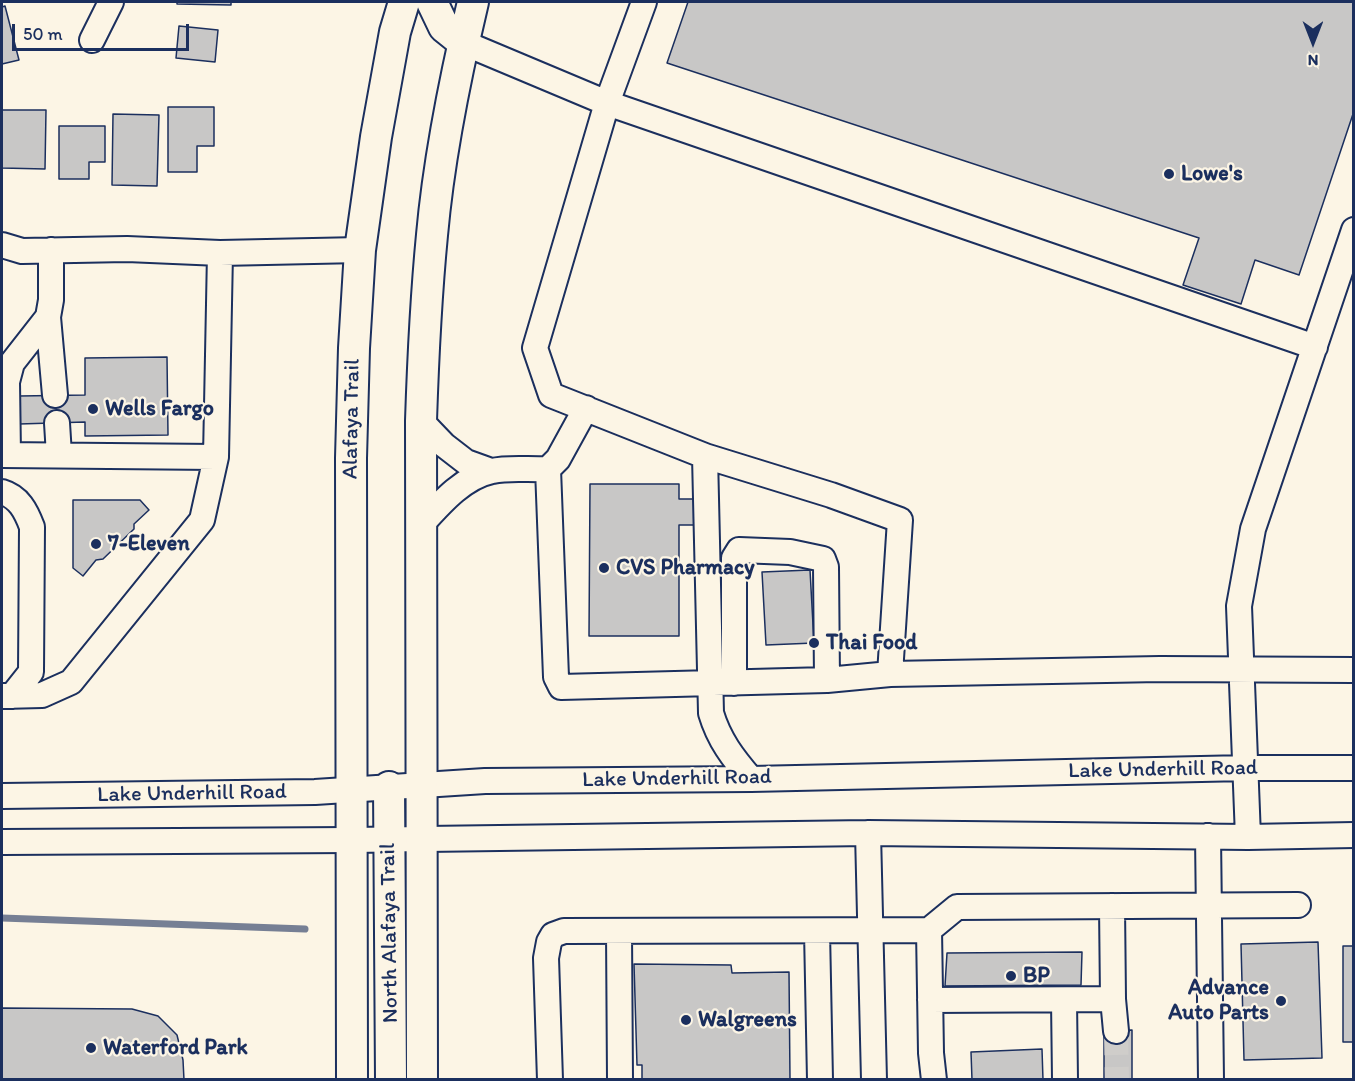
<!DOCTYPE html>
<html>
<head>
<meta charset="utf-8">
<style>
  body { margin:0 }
  #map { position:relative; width:1355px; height:1081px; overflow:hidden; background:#fcf5e5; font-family:Itim,sans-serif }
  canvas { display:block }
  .frame { position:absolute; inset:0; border:3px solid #1b2f5e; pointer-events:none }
  .north { position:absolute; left:1283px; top:12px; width:60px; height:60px; -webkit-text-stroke:4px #fcf5e5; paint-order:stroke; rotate:180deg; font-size:16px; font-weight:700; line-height:24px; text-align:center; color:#1b2f5e }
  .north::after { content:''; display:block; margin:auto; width:21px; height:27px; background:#1b2f5e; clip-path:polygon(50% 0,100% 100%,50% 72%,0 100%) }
  .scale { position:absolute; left:12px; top:24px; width:177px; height:27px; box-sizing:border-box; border:3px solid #1b2f5e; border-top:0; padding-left:8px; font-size:18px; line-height:21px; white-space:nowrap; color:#1b2f5e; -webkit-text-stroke:4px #fcf5e5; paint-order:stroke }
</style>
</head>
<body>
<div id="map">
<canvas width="1355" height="1081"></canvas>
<div class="frame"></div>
<div class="north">N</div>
<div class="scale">50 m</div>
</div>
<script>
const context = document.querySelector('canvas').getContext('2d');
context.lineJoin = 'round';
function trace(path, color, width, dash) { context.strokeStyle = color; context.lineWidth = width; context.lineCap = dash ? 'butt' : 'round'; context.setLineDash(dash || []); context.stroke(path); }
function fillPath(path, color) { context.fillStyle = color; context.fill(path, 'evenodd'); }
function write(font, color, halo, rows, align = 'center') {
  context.font = font + ' Itim,sans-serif'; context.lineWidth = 4.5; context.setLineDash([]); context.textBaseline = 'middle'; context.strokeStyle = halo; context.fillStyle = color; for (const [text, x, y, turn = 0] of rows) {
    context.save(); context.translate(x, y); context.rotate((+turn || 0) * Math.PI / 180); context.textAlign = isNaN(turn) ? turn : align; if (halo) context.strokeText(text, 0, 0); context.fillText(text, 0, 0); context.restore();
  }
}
const stream = new Path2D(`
  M 2,918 L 305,929`);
const building = new Path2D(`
  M 177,2 L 231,2 L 231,5 L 177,4 Z
  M 688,2 L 1354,2 L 1354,111 L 1299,275 L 1255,260 L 1241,304 L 1183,285 L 1199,238 L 667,63 Z
  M 5,6 L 19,60 L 2,64 L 2,7 Z
  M 179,26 L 218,30 L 215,62 L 176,58 Z
  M 168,107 L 214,107 L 214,146 L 197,146 L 197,172 L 168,172 Z
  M 2,110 L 46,110 L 45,169 L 2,168 Z
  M 113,114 L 159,115 L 157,186 L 112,185 Z
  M 59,126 L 105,126 L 105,162 L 89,162 L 89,179 L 59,179 Z
  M 167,357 L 168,435 L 85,436 L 85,422 L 19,424 L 19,396 L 85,395 L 85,358 Z
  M 590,484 L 679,484 L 679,499 L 697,499 L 697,525 L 679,525 L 679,636 L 589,636 Z
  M 73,500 L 140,500 L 149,510 L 134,524 L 134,529 L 103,559 L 96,560 L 83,576 L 73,568 Z
  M 810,570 L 814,643 L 766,645 L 762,572 Z
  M 1318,942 L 1322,1058 L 1244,1060 L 1241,944 Z
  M 1343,946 L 1354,946 L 1354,1042 L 1343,1042 Z
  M 1082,952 L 1081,985 L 945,986 L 947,953 Z
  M 634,964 L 731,965 L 732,973 L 789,972 L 790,1080 L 642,1080 L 642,1065 L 637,1065 Z
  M 2,1008 L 132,1009 L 158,1016 L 177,1035 L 183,1060 L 184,1080 L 2,1080 Z
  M 1132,1030 L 1132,1080 L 1104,1080 L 1104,1031 Z
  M 1042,1049 L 1043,1080 L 972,1080 L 971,1052 Z`);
const minorTunnel = new Path2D(`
  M 1116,1031 L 1117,1080`);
const minor = new Path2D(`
  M 644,2 L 607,103 L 535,348 L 551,395 L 705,456 L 831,495 L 900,520 L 890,674 L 1160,669 L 1354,670
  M 92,40 L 111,2
  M 464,43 L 607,103 L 1315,347
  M 2,245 L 22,251 L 127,249 L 220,253 L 360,250
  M 51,250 L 51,300 L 48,317 L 55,395
  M 421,421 L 444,445 L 466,462 L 491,471
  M 57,423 L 59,455
  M 2,455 L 216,457
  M 8,455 L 7,382 L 12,363 L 48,317
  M 705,456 L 711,713 C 719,740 733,758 751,779
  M 548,469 L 556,677 L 561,687 L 827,680 L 890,674
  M 2,492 C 19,497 26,511 32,527 L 31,672 L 12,696
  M 421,525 C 440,504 463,477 492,471 C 509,467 530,470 548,469 L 558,459 L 586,408
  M 734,683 L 734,558 L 739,550 L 790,552 L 823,559 L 826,567 L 827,680
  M 2,696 L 42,695 L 71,682 L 202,520 L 216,457 L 220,253
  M 2,796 L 315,792 L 485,781 L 751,779 L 1246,768 L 1354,768
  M 868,833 L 874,1080
  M 1208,836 L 1211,1080
  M 1248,837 L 1239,606 L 1253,529 L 1354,230
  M 2,842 L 352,840 L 868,833 L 1248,837 L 1354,835
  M 929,930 L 931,1053 L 934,1080
  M 619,931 L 620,1080
  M 817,931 L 820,1080
  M 1113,999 L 1116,1031
  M 930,1000 L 1113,999 L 1112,906
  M 1064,1000 L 1065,1080
  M 550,1080 L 546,958 L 549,942 L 553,935 L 564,931 L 929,930 L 957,907 L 1298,905`);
const major = new Path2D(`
  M 432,2 L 444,27 L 464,43
  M 389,787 L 391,1080
  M 352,1080 L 351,458 L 354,348 L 360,250 L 376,137 L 395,32 L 404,2
  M 422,1080 L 421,421 C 423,359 426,297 432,235 C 439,156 455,78 473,2`);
const markers = [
  [1169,174,6,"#1b2f5e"],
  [93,409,6,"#1b2f5e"],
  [96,544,6,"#1b2f5e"],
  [604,568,6,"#1b2f5e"],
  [814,643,6,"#1b2f5e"],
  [1011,976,6,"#1b2f5e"],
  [1281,1001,6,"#1b2f5e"],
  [686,1020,6,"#1b2f5e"],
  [91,1048,6,"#1b2f5e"]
];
const poiNames = [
  ["Lowe's",1181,174],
  ["Wells Fargo",105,409],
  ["7-Eleven",108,544],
  ["CVS Pharmacy",616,568],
  ["Thai Food",826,643],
  ["BP",1023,976],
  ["Advance",1269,988,"right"],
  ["Auto Parts",1269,1013,"right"],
  ["Walgreens",698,1020],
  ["Waterford Park",103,1048]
];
const streetNames = [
  ["Alafaya Trail",352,419,-89],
  ["Lake Underhill Road",1163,770,-1],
  ["Lake Underhill Road",677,779,-1],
  ["Lake Underhill Road",192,794,-1],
  ["North Alafaya Trail",390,933,-91]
];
trace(stream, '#767f94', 7);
fillPath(building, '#c8c7c6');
trace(building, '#1b2f5e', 1.5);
trace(minorTunnel, '#cfcdca', 24, [24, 12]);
trace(minor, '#1b2f5e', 28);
trace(major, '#1b2f5e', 34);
trace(minor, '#fcf5e5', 24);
trace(major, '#fcf5e5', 30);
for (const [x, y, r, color] of markers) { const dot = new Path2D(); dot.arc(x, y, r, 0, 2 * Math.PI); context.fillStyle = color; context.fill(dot); trace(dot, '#fcf5e5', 2); }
write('bold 22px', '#1b2f5e', '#fcf5e5', poiNames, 'left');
write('22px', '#1b2f5e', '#fcf5e5', streetNames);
</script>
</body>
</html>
